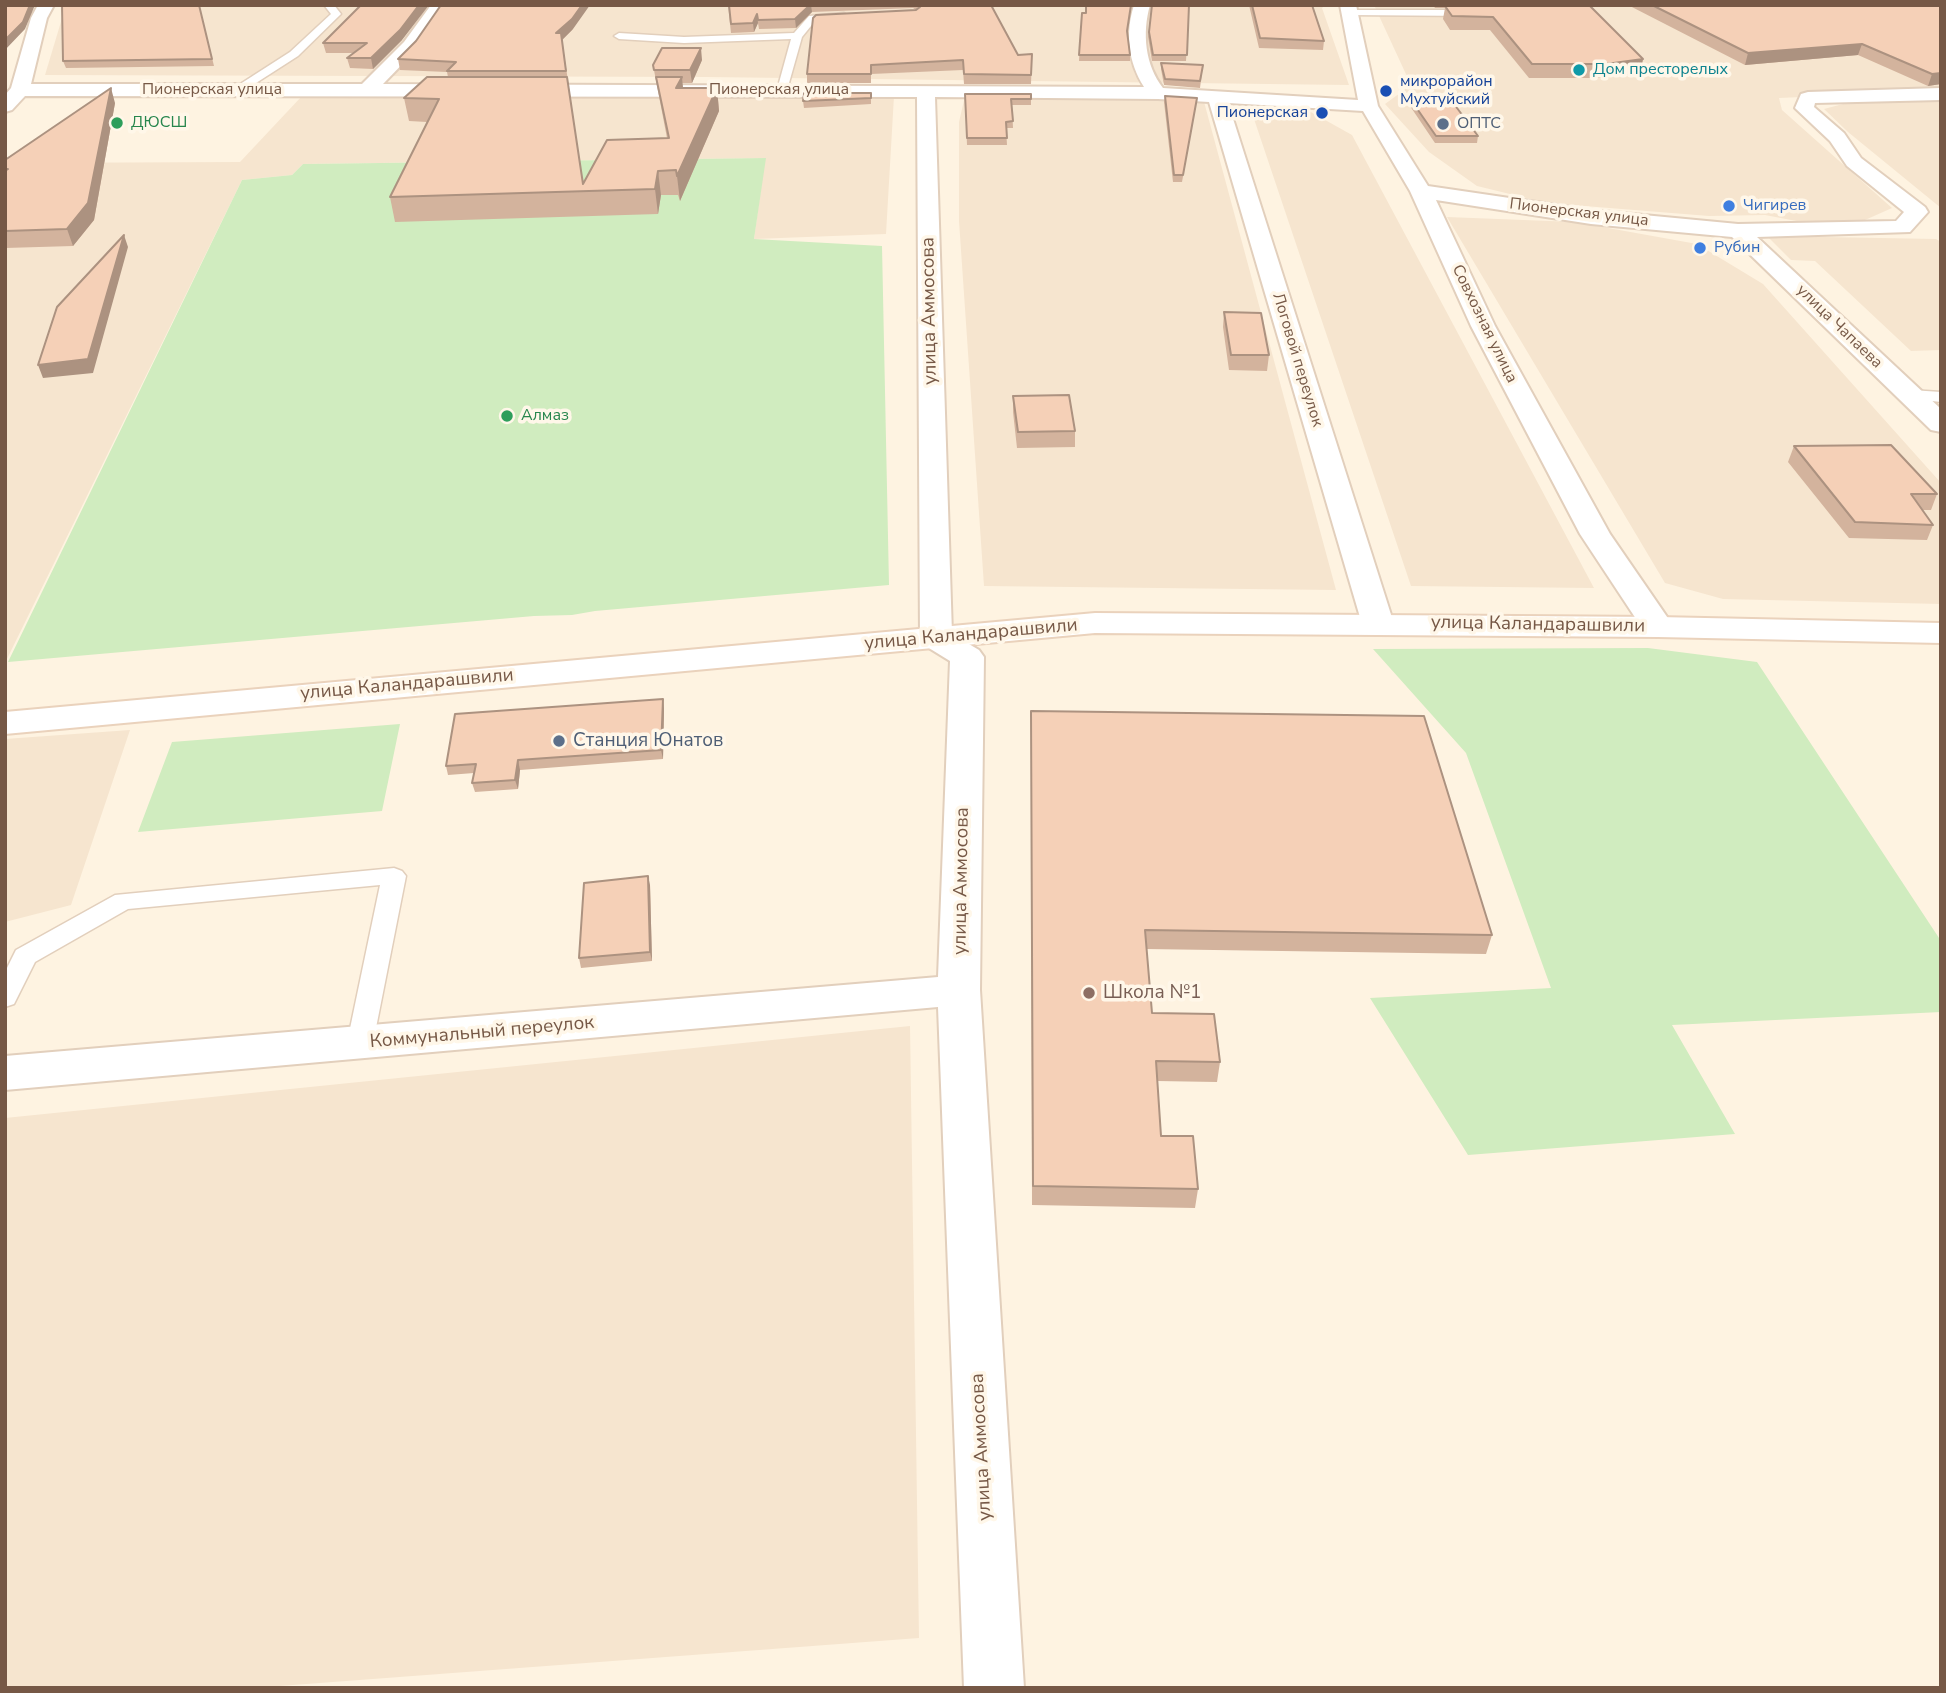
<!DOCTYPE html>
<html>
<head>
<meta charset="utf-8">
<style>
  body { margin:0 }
  #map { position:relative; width:1946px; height:1693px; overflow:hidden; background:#fef3e1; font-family:"Nunito Sans",sans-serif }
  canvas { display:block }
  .frame { position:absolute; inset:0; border:7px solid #765846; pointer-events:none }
</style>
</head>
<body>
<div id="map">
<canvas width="1946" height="1693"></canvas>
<div class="frame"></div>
</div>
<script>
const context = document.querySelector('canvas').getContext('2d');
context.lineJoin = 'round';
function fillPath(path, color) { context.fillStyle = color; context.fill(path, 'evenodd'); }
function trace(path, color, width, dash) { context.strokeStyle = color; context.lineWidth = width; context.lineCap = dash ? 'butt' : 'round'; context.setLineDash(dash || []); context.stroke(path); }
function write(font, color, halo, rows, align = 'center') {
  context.font = font + ' "Nunito Sans",sans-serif'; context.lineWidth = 7; context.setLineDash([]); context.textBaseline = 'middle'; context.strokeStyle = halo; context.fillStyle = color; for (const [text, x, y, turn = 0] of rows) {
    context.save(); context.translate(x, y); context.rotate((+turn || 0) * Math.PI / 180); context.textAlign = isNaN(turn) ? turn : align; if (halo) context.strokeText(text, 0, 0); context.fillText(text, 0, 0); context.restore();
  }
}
const residential = new Path2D(`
  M 66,5 L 1326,5 L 1322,8 L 1349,85 L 706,77 L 45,75 Z
  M 1374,5 L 1941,5 L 1941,91 L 1779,98 L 1782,110 L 1892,208 L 1865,220 L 1807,223 L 1765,215 L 1709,216 L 1547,203 L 1477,186 L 1429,152 L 1385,104 L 1411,85 Z
  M 302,96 L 894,96 L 886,234 L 754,239 L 765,158 L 303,164 L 292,175 L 242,180 L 5,663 L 5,163 L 240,162 Z
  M 965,96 L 1203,98 L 1336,590 L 984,586 L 959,221 L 959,122 Z
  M 1941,98 L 1941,208 L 1848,132 L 1824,109 L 1843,104 Z
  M 1251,110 L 1309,111 L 1352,135 L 1594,588 L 1411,586 Z
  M 1447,217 L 1575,222 L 1697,244 L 1763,284 L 1941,483 L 1941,604 L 1723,599 L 1665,583 Z
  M 1767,236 L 1936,239 L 1941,242 L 1941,350 L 1911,351 L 1815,261 L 1791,260 Z
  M 130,730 L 71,905 L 5,922 L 5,739 Z
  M 910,1026 L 919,1638 L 253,1688 L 5,1688 L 5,1118 Z`);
const green = new Path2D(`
  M 766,158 L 754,239 L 882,246 L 889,585 L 595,611 L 572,615 L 534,616 L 8,662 L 242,180 L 292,175 L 303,164 Z
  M 1648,648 L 1757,662 L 1941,941 L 1941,1012 L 1672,1025 L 1735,1134 L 1468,1155 L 1370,998 L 1551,988 L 1466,753 L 1373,649 Z
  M 400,724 L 382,811 L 138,832 L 172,742 Z`);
const service = new Path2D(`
  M 324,5 L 334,5 L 341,14 L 298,56 L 242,92 L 234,92 L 234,88 L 290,52 L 331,14 Z
  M 1350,10 L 1473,10 L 1478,13 L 1473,16 L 1347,15 L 1347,11 Z
  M 844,13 L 849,16 L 847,18 L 815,21 L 802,37 L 787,90 L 782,93 L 777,90 L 791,39 L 684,43 L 619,39 L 614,36 L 619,33 L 684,37 L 794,33 L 809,16 Z
  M 1911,390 L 1941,392 L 1941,402 L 1905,398 L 1903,395 L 1905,392 Z
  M 394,868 L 402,871 L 406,876 L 373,1043 L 369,1050 L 360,1053 L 351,1050 L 347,1043 L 380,885 L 128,909 L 35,962 L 14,1004 L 5,1007 L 5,972 L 16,950 L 115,895 Z`);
const minor = new Path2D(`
  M 38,5 L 54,5 L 47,18 L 31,84 L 362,84 L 404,42 L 431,5 L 447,5 L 416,50 L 383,84 L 1144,87 C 1128,62 1125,33 1134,5 L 1150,5 C 1142,33 1145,65 1163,88 L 1358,100 L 1340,5 L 1356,5 L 1378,106 L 1428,186 L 1591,210 L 1738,224 L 1896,221 L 1904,212 L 1847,166 L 1830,141 L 1795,108 L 1801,94 L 1808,92 L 1941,88 L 1941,100 L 1815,103 L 1814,107 L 1844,133 L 1861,158 L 1925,207 L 1928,212 L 1910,232 L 1757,237 L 1941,409 L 1941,432 L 1931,430 L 1732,237 L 1591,224 L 1436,200 L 1495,326 L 1610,534 L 1674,627 L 1670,634 L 1658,637 L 1646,634 L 1580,534 L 1471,326 L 1410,191 L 1363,111 L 1228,103 L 1394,624 L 1390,631 L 1378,634 L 1366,631 L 1362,624 L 1209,102 L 1158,99 L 935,97 L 952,634 L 979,650 L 984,657 L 980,990 L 1024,1688 L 964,1688 L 938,1007 L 5,1090 L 5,1056 L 938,977 L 950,661 L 924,645 L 920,638 L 917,97 L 25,96 L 12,110 L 5,112 L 5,95 L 11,88 L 31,18 Z`);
const secondary = new Path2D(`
  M 1095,613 L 1658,617 L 1941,623 L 1941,643 L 1658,637 L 1095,633 L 5,734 L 5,712 Z`);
const wall = new Path2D(`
  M 199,5 L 214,66 L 66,68 L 63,61 Z
  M 728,5 L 991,5 L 1018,55 L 1032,54 L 1031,84 L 964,84 L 963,70 L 871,74 L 871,83 L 807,83 L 807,74 L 916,10 L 913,8 L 812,12 L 796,28 L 759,29 L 758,23 L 754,32 L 731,33 Z
  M 1086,5 L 1131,5 L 1127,33 L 1130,55 L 1130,61 L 1079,61 L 1082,13 L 1086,13 Z
  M 1152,5 L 1189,5 L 1186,61 L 1152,61 L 1148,37 Z
  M 1249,5 L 1312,5 L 1324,41 L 1323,50 L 1259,48 Z
  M 1433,5 L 1524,5 L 1523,6 L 1643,59 L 1640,73 L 1602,78 L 1529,78 L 1490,30 L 1450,30 L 1443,19 L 1445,8 L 1435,8 Z
  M 1628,5 L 1941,5 L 1941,84 L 1928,86 L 1858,55 L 1745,65 Z
  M 573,29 L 562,40 L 583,184 L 667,138 L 653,65 L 702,60 L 692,83 L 682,83 L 683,88 L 717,88 L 719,111 L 680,201 L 678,195 L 661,195 L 658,214 L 395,222 L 390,197 L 427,122 L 409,121 L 404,98 L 448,77 L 447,72 L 400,70 L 398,59 Z
  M 402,40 L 373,69 L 350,68 L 347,58 L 353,53 L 326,53 L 323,43 Z
  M 1161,63 L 1203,65 L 1200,88 L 1164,85 L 1161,69 Z
  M 871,93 L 871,104 L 804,108 L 803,101 Z
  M 965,94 L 1031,94 L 1031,105 L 1012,105 L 1013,128 L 1006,128 L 1007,145 L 967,145 Z
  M 1165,96 L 1197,98 L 1182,182 L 1173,182 L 1164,102 Z
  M 1411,100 L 1478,136 L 1477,143 L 1435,143 L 1410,106 Z
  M 115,103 L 94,220 L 73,246 L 5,248 L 5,160 Z
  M 1224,312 L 1269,355 L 1267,371 L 1229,370 L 1223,327 Z
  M 1013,396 L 1075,431 L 1075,447 L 1017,448 L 1013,412 Z
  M 1794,446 L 1937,494 L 1931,510 L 1922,510 L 1933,525 L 1927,540 L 1849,538 L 1788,462 Z
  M 663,699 L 664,709 L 663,759 L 520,770 L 518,789 L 475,792 L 472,783 L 474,773 L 448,775 L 446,766 Z
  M 1031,711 L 1492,935 L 1486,954 L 1146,949 L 1152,1013 L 1220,1062 L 1217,1082 L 1157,1081 L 1161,1136 L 1198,1189 L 1195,1208 L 1032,1205 Z
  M 650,885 L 652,961 L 581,968 L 579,958 Z`);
const shadedWall = new Path2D(`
  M 30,5 L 35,5 L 25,29 L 5,50 L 5,40 Z
  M 419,5 L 429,5 L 402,40 L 373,69 L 371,58 Z
  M 582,5 L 590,5 L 573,29 L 558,44 L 556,33 Z
  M 810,5 L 811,5 L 812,12 L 796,28 L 795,19 Z
  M 757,14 L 758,23 L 754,32 L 753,23 Z
  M 1862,44 L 1858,55 L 1745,65 L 1748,53 Z
  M 701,48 L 702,60 L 692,83 L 690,70 Z
  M 1643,59 L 1640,73 L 1602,78 L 1606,64 Z
  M 1941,73 L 1941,84 L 1928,86 L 1932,74 Z
  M 682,77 L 684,99 L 676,88 Z
  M 111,88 L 115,103 L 94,220 L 73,246 L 67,229 Z
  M 717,88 L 719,111 L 680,201 L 677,176 Z
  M 658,171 L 661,195 L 658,214 L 655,189 Z
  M 124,235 L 128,247 L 93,373 L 43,378 L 38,365 Z
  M 663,699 L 664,709 L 663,759 L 661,750 Z
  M 518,760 L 520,770 L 518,789 L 515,780 Z
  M 648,876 L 650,885 L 652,961 L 650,952 Z`);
const building = new Path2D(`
  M 5,5 L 30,5 L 23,22 L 5,40 Z
  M 62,5 L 199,5 L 212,59 L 63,61 Z
  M 361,5 L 419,5 L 400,30 L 371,58 L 347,58 L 367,43 L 323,43 Z
  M 441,5 L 582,5 L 572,19 L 556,33 L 561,33 L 566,71 L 447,71 L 456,62 L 398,59 L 416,41 Z
  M 729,5 L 810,5 L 795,19 L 758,20 L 757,14 L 753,23 L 731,24 Z
  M 919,5 L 991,5 L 1018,55 L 1032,54 L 1031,75 L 964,74 L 963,60 L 871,65 L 871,74 L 807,74 L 813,18 L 816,15 L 916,10 L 920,7 Z
  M 1086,5 L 1131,5 L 1127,31 L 1130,55 L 1079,55 L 1082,13 L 1086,13 Z
  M 1152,5 L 1189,5 L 1187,55 L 1153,55 L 1149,32 Z
  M 1252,5 L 1312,5 L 1324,41 L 1260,38 Z
  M 1527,5 L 1589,5 L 1643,59 L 1606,64 L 1532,64 L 1493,17 L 1452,16 L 1445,6 L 1526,6 Z
  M 1652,5 L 1941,5 L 1941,73 L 1932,74 L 1862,44 L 1748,53 Z
  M 662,48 L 701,48 L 690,70 L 654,70 L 653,65 Z
  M 1161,63 L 1203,65 L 1200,81 L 1165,79 Z
  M 427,77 L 567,77 L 583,184 L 607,140 L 669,138 L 656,77 L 682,77 L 676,88 L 717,88 L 677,176 L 676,170 L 658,171 L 655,189 L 390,197 L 439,99 L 404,98 Z
  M 111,88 L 88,203 L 67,229 L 5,231 L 5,171 L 8,169 L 5,169 L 5,160 Z
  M 804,93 L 871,93 L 871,98 L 803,101 Z
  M 965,94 L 1031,94 L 1031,99 L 1011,99 L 1013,121 L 1006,122 L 1007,138 L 967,138 Z
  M 1165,96 L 1197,98 L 1183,175 L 1174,175 Z
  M 1411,100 L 1451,100 L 1478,136 L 1436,136 Z
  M 124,235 L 88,359 L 38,365 L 57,307 Z
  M 1224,312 L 1261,313 L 1269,355 L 1231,355 Z
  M 1069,395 L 1075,431 L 1018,432 L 1013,396 Z
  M 1891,445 L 1937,494 L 1911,494 L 1933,525 L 1855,522 L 1794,446 Z
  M 663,699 L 661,750 L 518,760 L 515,780 L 472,783 L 476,764 L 446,766 L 455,714 Z
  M 1031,711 L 1424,716 L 1492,935 L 1145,930 L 1152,1013 L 1214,1014 L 1220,1062 L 1156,1061 L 1161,1136 L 1193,1136 L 1198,1189 L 1033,1186 Z
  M 648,876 L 650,952 L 579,958 L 584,883 Z`);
const markers = [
  [1579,70,7,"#0f9aa8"],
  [1386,91,7,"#1a4fb4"],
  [1322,113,7,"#1a4fb4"],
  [117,123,7,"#2e9e5b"],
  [1443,124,7,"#5c6f8a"],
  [1729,206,7,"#3f7fe0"],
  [1700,248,7,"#3f7fe0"],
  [507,416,7,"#2e9e5b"],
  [559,741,7,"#5c6f8a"],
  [1089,993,7,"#8d6e63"]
];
const farCulturenames = [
  ["Дом престорелых",1593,70]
];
const farTransitnames = [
  ["микрорайон",1400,82],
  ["Мухтуйский",1400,100],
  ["Пионерская",1308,113,"right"]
];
const farStreetnames = [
  ["Пионерская улица",212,90],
  ["Пионерская улица",779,90],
  ["Пионерская улица",1579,213,7],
  ["Совхозная улица",1484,324,64],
  ["улица Чапаева",1839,327,44],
  ["Логовой переулок",1297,360,73]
];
const farLeisurenames = [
  ["ДЮСШ",131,123],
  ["Алмаз",521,416]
];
const farServicenames = [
  ["ОПТС",1457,124]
];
const farShopnames = [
  ["Чигирев",1743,206],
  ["Рубин",1714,248]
];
const streetNames = [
  ["улица Аммосова",930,311,-91],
  ["улица Каландарашвили",1538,625,1],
  ["улица Каландарашвили",971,635,-5],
  ["улица Каландарашвили",407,685,-5],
  ["улица Аммосова",962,881,-89],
  ["Коммунальный переулок",482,1033,-5],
  ["улица Аммосова",982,1447,-93]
];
const serviceNames = [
  ["Станция Юнатов",573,741]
];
const educationNames = [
  ["Школа №1",1103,993]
];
fillPath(residential, '#f6e5cf');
fillPath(green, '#d0ecbf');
trace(service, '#e2cfbc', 3);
trace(minor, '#e2cfbc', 4);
trace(secondary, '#ead2bc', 4);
fillPath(service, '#fff');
fillPath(minor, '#fff');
fillPath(secondary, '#fff');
fillPath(wall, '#d3b39d');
fillPath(shadedWall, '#ac9280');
fillPath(building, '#f5d0b7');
trace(building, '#ac9280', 2);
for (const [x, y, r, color] of markers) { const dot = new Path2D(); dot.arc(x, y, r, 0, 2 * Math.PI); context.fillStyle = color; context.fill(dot); trace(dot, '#fff7e9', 2.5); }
write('16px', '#0d838f', '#fff7e9', farCulturenames, 'left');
write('16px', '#164399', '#fff7e9', farTransitnames, 'left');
write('16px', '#765846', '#fff7e9', farStreetnames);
write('16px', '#27864d', '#fff7e9', farLeisurenames, 'left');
write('16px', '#4e5e75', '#fff7e9', farServicenames, 'left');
write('16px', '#366cbe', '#fff7e9', farShopnames, 'left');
write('19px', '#765846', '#fff7e9', streetNames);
write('19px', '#4e5e75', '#fff7e9', serviceNames, 'left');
write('19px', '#785e54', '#fff7e9', educationNames, 'left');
</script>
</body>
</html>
